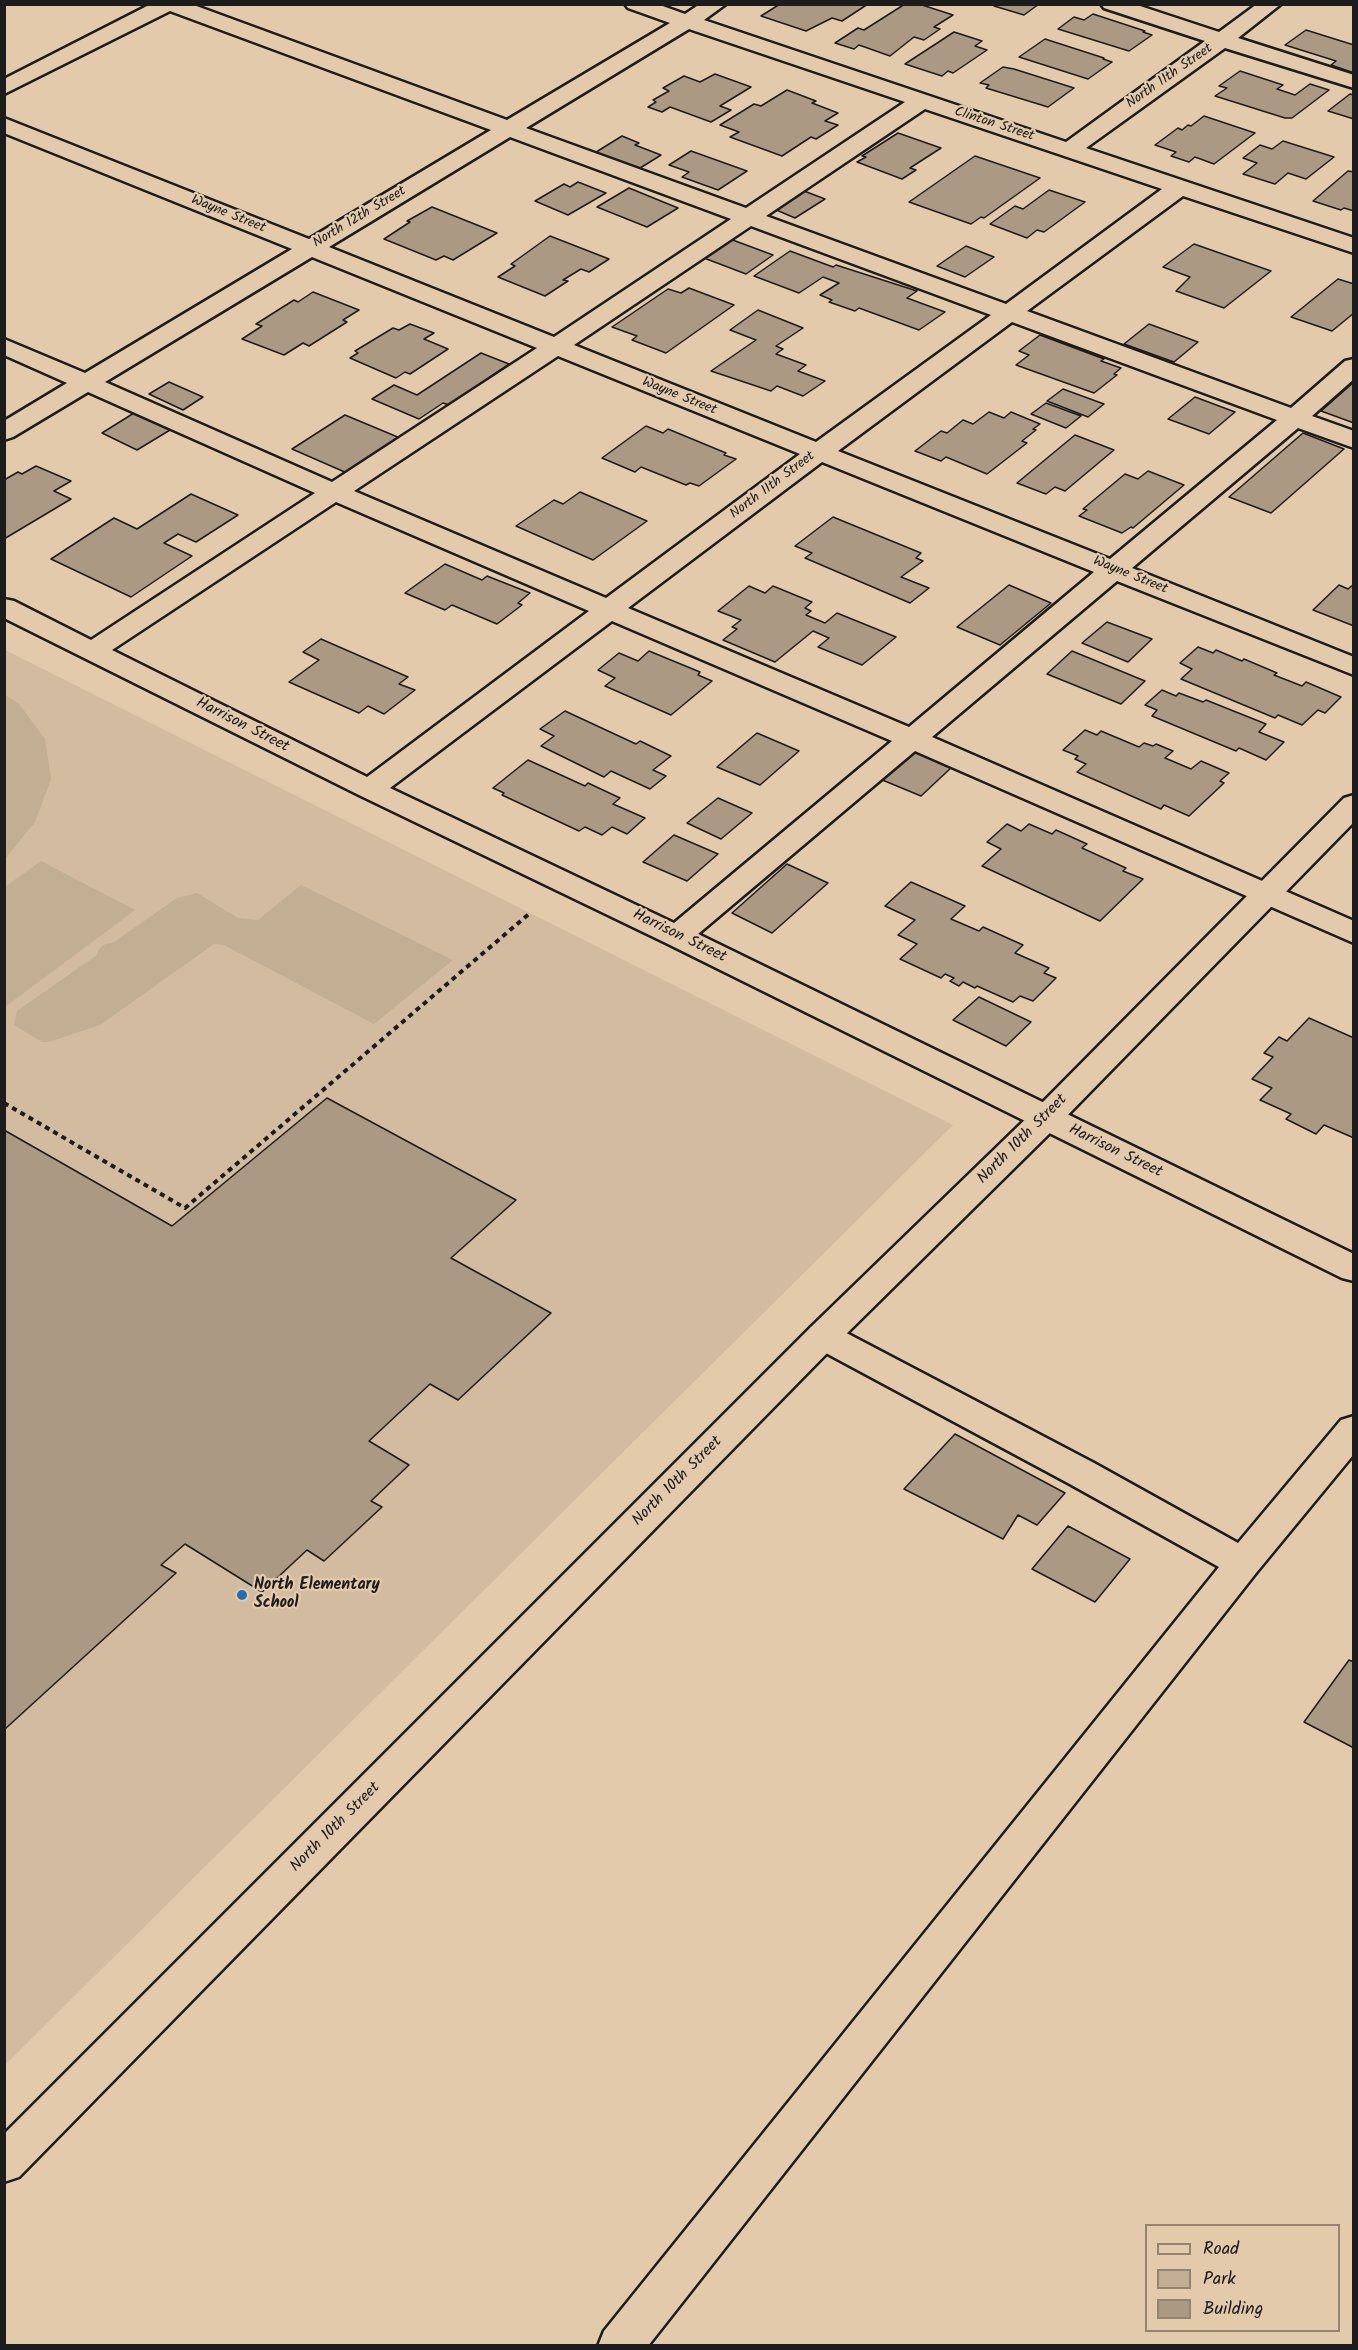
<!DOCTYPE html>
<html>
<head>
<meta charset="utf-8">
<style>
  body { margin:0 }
  #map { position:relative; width:1358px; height:2350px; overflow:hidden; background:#e3caab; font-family:Kalam,sans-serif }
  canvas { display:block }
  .frame { position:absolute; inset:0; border:6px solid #1c1c1c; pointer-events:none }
  .legend { position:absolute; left:1145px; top:2224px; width:195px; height:108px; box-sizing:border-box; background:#e3caab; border:2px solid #938472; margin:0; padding:8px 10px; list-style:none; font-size:18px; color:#1c1c1c }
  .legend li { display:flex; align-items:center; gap:12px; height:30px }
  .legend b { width:30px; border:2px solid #938472 }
</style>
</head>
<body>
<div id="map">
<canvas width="1358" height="2350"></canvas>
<div class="frame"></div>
<ul class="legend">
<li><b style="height:8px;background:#e3caab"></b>Road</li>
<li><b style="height:16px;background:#c2ae93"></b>Park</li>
<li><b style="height:16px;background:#ac9983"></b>Building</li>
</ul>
</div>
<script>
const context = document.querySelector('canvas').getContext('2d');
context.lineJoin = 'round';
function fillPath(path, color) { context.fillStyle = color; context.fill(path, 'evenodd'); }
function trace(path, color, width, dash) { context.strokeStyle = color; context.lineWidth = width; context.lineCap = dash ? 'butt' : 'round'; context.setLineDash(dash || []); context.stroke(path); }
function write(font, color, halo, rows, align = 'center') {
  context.font = font + ' Kalam,sans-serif'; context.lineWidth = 4.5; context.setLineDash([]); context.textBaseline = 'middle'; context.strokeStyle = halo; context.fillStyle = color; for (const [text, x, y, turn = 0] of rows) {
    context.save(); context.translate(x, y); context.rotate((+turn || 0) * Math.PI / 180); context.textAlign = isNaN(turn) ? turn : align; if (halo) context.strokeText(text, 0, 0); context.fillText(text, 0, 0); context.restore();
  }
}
const built = new Path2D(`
  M 5,650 L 953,1125 L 5,2065 Z`);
const green = new Path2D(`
  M 5,695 L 19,704 L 45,739 L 51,779 L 35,822 L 5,859 Z
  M 41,861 L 135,910 L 5,1007 L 5,887 Z
  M 301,885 L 453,960 L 374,1024 L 224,945 L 214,944 L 100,1025 L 49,1042 L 42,1042 L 14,1025 L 17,1011 L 97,955 C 99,946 104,944 114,942 L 177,898 L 197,893 L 238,918 L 258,920 Z`);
const building = new Path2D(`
  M 780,4 L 868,4 L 842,21 L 832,18 L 806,31 L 761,16 Z
  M 905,4 L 919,4 L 953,15 L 934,27 L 940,29 L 924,40 L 914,37 L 890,56 L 859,45 L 854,49 L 835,43 L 858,28 L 864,30 Z
  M 996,4 L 1039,4 L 1024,15 L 994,6 Z
  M 1093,14 L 1145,31 L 1143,32 L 1152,35 L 1129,51 L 1058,29 L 1074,17 L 1084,20 Z
  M 1306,30 L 1354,45 L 1354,73 L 1331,65 L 1336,61 L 1285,45 Z
  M 954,32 L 982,41 L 975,46 L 987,50 L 953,73 L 948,71 L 942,76 L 905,64 Z
  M 1045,39 L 1104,58 L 1103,59 L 1112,62 L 1088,79 L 1019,57 Z
  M 1003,67 L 1014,69 L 1074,88 L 1048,107 L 986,88 L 989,85 L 980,83 Z
  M 1240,71 L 1283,85 L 1277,89 L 1295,95 L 1310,84 L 1329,90 L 1292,118 L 1285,118 L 1215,96 L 1227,88 L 1219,86 Z
  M 715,74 L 751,87 L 720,106 L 731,110 L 711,122 L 670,107 L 662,112 L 648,107 L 656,102 L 653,100 L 669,91 L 663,88 L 684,76 L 700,82 Z
  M 787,90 L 816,101 L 812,103 L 838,113 L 825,121 L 838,125 L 816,139 L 811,137 L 782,156 L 730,137 L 739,132 L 720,125 L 754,104 L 761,106 Z
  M 1350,94 L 1354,95 L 1354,119 L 1328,111 Z
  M 1204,116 L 1255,133 L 1214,164 L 1195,157 L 1189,162 L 1171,156 L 1176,152 L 1155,145 L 1178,128 L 1182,130 L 1188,125 L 1191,126 Z
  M 898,133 L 941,148 L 910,168 L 916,170 L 902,179 L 857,162 L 866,157 L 862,156 Z
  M 622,136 L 639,143 L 635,145 L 661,155 L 637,170 L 593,154 Z
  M 1283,141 L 1334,157 L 1306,179 L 1288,173 L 1275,184 L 1243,174 L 1257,163 L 1243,158 L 1260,145 L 1272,149 Z
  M 691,151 L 747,171 L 718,190 L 682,177 L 689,172 L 669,165 Z
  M 975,156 L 1040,178 L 984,218 L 981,217 L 971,224 L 909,202 Z
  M 1348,171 L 1354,172 L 1354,211 L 1344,208 L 1341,210 L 1313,201 Z
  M 578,182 L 606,193 L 568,215 L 535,201 L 564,184 L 570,187 Z
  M 629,188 L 678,208 L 647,227 L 597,207 Z
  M 1049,190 L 1085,202 L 1044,232 L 1037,230 L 1027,238 L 990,224 L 1015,206 L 1023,209 Z
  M 804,191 L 825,199 L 795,218 L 774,209 Z
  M 432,207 L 497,233 L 453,260 L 444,256 L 436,260 L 384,239 L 410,222 L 407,221 Z
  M 550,236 L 609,259 L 589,272 L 581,269 L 563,280 L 568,281 L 545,296 L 498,277 L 515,266 L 511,264 Z
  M 730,239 L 773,255 L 746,274 L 704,258 Z
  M 1194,244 L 1271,271 L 1224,308 L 1176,291 L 1190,277 L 1163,267 Z
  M 966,246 L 994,257 L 965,277 L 937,266 Z
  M 790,251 L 833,267 L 836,265 L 917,291 L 907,298 L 945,312 L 919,330 L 859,308 L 855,311 L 829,302 L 832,300 L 820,295 L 839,283 L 823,277 L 799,293 L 754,276 Z
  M 1338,279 L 1354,284 L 1354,313 L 1332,331 L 1291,317 Z
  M 689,288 L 734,305 L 666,353 L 632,340 L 637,336 L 612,327 L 668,289 L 681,293 Z
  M 313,292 L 359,310 L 343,320 L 347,322 L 309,346 L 303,343 L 284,355 L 242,339 L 262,326 L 256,324 L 294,300 L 298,302 Z
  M 758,310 L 803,328 L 776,346 L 783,349 L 776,354 L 806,365 L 798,371 L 825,381 L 803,396 L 777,386 L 771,391 L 711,371 L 756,340 L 730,330 Z
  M 410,324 L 434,333 L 424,339 L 448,349 L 410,374 L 405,372 L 396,378 L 350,358 L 358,353 L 355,351 L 393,328 L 399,330 Z
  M 1149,324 L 1198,342 L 1174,362 L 1124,344 Z
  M 1040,335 L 1104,359 L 1101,361 L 1121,368 L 1114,374 L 1117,375 L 1094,393 L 1016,365 L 1029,355 L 1019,351 Z
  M 481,353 L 509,364 L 449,405 L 443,403 L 419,419 L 372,399 L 394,385 L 417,395 Z
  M 169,382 L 203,397 L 183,410 L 149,394 Z
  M 1354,382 L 1354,423 L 1321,411 Z
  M 1063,389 L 1104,404 L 1088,417 L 1047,401 Z
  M 1195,397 L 1235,412 L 1209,434 L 1168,419 Z
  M 1046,403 L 1081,416 L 1066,428 L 1031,414 Z
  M 989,412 L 1004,418 L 1011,412 L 1040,424 L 1033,429 L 1036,430 L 1022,441 L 1027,443 L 987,474 L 946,457 L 941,461 L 915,451 L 941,431 L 947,433 L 963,420 L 973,424 Z
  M 134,413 L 170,430 L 137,450 L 102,433 Z
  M 345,415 L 400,438 L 347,473 L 292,449 Z
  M 646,426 L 663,433 L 668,429 L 726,453 L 724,455 L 736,459 L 699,486 L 690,483 L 686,485 L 641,467 L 635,472 L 602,458 Z
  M 1303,433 L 1344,449 L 1271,513 L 1229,497 Z
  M 1075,435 L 1114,450 L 1065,491 L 1055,487 L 1046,494 L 1017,483 Z
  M 36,466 L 71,481 L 54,491 L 71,499 L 4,539 L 4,480 L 18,472 L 22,474 Z
  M 1148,471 L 1184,485 L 1133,528 L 1131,527 L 1122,533 L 1079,516 L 1087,510 L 1083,509 L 1125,474 L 1138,479 Z
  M 580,492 L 647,521 L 593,560 L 516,526 L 554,500 L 563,504 Z
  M 191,494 L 238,515 L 196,542 L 178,534 L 164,543 L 192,556 L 131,597 L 51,559 L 114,518 L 137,529 Z
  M 833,517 L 921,553 L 916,558 L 923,561 L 901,577 L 929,588 L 910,603 L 805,558 L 812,553 L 795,546 Z
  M 445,564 L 482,580 L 487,576 L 530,593 L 518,603 L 522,605 L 497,624 L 452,605 L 445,610 L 405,593 Z
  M 1354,584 L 1354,626 L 1313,610 L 1339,585 L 1348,589 Z
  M 1009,585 L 1051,603 L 1000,645 L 957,627 Z
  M 749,586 L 765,593 L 773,586 L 812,602 L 805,608 L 811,611 L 806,615 L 825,623 L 837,613 L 896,637 L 862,665 L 818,647 L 829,638 L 813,631 L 775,662 L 723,640 L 737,629 L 732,627 L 741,620 L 718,611 Z
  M 1107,622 L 1152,639 L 1128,662 L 1082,643 Z
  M 321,639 L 408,677 L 399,684 L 415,690 L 384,714 L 368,706 L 359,713 L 289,682 L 319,660 L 303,652 Z
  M 1198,647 L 1213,653 L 1216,650 L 1242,661 L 1244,659 L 1277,673 L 1274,675 L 1302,686 L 1306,682 L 1341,697 L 1325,713 L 1318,710 L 1302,725 L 1278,715 L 1275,718 L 1181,679 L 1192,669 L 1180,663 Z
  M 649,651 L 700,672 L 698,675 L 712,681 L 671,715 L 605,686 L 615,678 L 598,670 L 619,653 L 638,661 Z
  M 1072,651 L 1145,681 L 1121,704 L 1047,674 Z
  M 1162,690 L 1176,696 L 1179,693 L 1203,702 L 1206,700 L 1266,724 L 1259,732 L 1284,742 L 1266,760 L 1239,748 L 1236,751 L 1152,716 L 1157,710 L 1145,705 Z
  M 565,711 L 636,744 L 640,741 L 671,756 L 653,770 L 666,776 L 650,789 L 611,771 L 604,777 L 541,746 L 554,736 L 540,729 Z
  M 1085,730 L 1097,735 L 1101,731 L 1139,747 L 1144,743 L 1153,746 L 1156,744 L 1173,751 L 1165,758 L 1191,769 L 1201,761 L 1229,773 L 1220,781 L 1224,783 L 1189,816 L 1164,805 L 1161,809 L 1077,772 L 1086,764 L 1075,759 L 1078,756 L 1063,750 Z
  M 757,733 L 799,751 L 760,785 L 717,767 Z
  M 912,749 L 953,766 L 921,796 L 880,779 Z
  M 528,760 L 585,786 L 588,783 L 620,798 L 613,804 L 645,818 L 627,834 L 612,827 L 602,835 L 585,827 L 579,831 L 502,795 L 504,793 L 493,788 Z
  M 718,798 L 752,813 L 721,839 L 687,823 Z
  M 1007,824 L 1021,831 L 1029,824 L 1052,834 L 1056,830 L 1087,844 L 1082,848 L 1126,868 L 1123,871 L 1143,879 L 1100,921 L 982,866 L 1001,849 L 987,842 Z
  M 674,835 L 718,854 L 687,881 L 643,862 Z
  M 787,864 L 828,883 L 772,933 L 732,913 Z
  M 911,882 L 965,906 L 951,919 L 979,931 L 983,927 L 1023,945 L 1015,953 L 1049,968 L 1044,973 L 1056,978 L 1033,1001 L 1020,996 L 1013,1002 L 977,986 L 975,988 L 963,982 L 959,986 L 950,981 L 954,978 L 945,974 L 941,978 L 900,959 L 917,944 L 898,935 L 915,920 L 885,906 Z
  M 979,997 L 1031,1022 L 1006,1046 L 953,1020 Z
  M 1309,1018 L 1354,1038 L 1354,1138 L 1324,1125 L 1316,1134 L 1286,1119 L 1291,1114 L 1260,1100 L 1272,1088 L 1252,1079 L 1273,1057 L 1264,1053 L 1279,1037 L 1287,1041 Z
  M 327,1098 L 516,1200 L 451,1258 L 551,1313 L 458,1400 L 430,1384 L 369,1441 L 409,1465 L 371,1501 L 382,1507 L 324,1561 L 307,1550 L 262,1592 L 185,1544 L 161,1565 L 176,1573 L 5,1729 L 4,1130 L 172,1226 Z
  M 955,1434 L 1065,1493 L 1037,1525 L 1018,1515 L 1003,1539 L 904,1489 Z
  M 1068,1526 L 1130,1559 L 1095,1602 L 1032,1569 Z
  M 1349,1660 L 1354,1662 L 1354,1748 L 1304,1722 Z`);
const path = new Path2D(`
  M 4,1103 L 185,1208 L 530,913`);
const minor = new Path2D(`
  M 151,4 L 191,4 L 507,120 L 670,23 L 628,8 L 625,4 L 657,4 L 685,14 L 700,4 L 726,4 L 704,20 L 1066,142 L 1205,41 L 1104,8 L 1101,4 L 1134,4 L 1219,32 L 1257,4 L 1281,4 L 1238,38 L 1354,75 L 1354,88 L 1225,48 L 1086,148 L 1354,238 L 1354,253 L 1183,196 L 1027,311 L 1291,408 L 1345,361 L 1354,359 L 1354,379 L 1312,416 L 1354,431 L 1354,448 L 1298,428 L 1132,568 L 1354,657 L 1354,675 L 1117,581 L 932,737 L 1354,921 L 1354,943 L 915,751 L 698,934 L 1354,1254 L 1354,1281 L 1342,1278 L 666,943 L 359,795 L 4,618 L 4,599 L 14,601 L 91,640 L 315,493 L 88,392 L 13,437 L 4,440 L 4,421 L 67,383 L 4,355 L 4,339 L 85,373 L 292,249 L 4,133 L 4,118 L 309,239 L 491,130 L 170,11 L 4,94 L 4,79 ZM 689,29 L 905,102 L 746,208 L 526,128 ZM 925,109 L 1162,189 L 1006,304 L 766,216 ZM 510,137 L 731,219 L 554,337 L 329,247 ZM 751,226 L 991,315 L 816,442 L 574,345 ZM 312,257 L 537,348 L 332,482 L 105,382 ZM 1012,322 L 1277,420 L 1110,559 L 838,451 ZM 558,356 L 800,454 L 606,598 L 354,491 ZM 822,462 L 1094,572 L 909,727 L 628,608 ZM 336,502 L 589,611 L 367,777 L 112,650 ZM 612,621 L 892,741 L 674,923 L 390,788 Z
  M 823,1323 L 835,1327 L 1094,1463 L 1238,1543 L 1341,1420 L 1354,1416 L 1354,1454 L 1256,1573 L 648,2346 L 598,2346 L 604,2331 L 1219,1567 L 1068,1483 L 811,1345 L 806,1336 L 811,1327 Z`);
const major = new Path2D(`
  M 1354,795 L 1354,822 L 1057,1126 L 835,1345 L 19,2177 L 4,2182 L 4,2134 L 811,1327 L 1035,1110 L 1344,798 Z`);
const markers = [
  [242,1595,6,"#1f6fb2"]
];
const farStreetnames = [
  ["North 11th Street",1170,77,-35],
  ["Clinton Street",994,125,18],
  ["Wayne Street",228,215,22],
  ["North 12th Street",360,218,-31],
  ["Wayne Street",679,397,22],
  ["North 11th Street",773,486,-37],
  ["Wayne Street",1130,576,22]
];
const streetNames = [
  ["Harrison Street",242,726,27],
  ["Harrison Street",679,937,26],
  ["North 10th Street",1023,1140,-45],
  ["Harrison Street",1115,1152,26],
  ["North 10th Street",678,1482,-45],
  ["North 10th Street",336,1828,-45]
];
const poiNames = [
  ["North Elementary",254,1586],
  ["School",254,1604]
];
fillPath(built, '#d2bb9f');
fillPath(green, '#c2ae93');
fillPath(building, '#ac9983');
trace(building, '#1c1c1c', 1.5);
trace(minor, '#1c1c1c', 5);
trace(major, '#1c1c1c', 5);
trace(path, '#1c1c1c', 4, [5, 4.5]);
fillPath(minor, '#e3caab');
fillPath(major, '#e3caab');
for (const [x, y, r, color] of markers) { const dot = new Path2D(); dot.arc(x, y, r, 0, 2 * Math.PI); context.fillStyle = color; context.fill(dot); trace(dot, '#e3caab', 2); }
write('14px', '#1c1c1c', '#e3caab', farStreetnames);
write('16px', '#1c1c1c', '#e3caab', streetNames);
write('bold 16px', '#1c1c1c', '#e3caab', poiNames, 'left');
</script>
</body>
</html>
